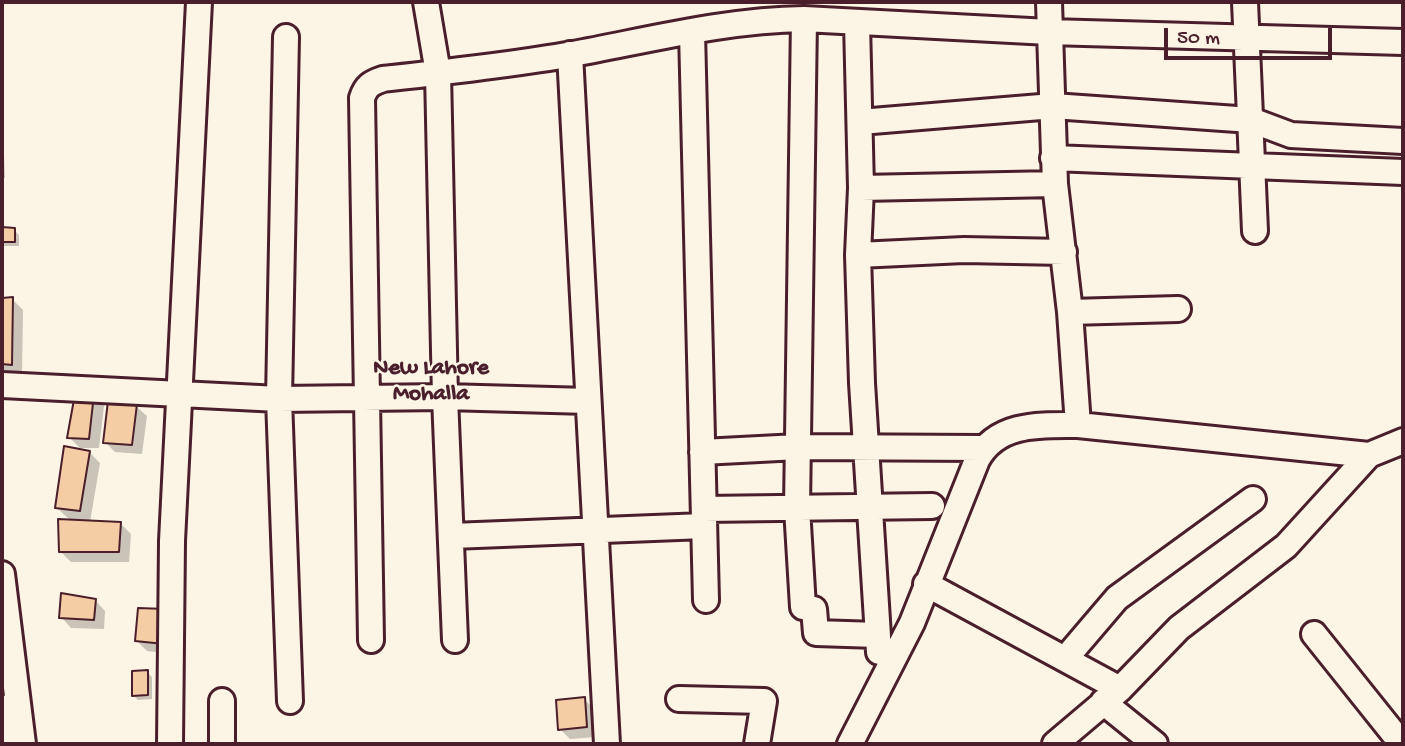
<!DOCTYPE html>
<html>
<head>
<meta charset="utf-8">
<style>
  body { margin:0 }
  #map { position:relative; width:1405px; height:746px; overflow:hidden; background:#fcf5e5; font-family:"Gochi Hand",sans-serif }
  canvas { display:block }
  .frame { position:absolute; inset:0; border:4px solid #4a1f2b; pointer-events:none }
  .scale { position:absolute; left:1164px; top:28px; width:168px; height:32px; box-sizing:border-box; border:4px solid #4a1f2b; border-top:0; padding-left:9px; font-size:21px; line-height:24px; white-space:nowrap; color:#4a1f2b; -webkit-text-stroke:5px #fcf5e5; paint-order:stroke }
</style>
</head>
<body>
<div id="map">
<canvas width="1405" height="746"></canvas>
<div class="frame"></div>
<div class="scale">50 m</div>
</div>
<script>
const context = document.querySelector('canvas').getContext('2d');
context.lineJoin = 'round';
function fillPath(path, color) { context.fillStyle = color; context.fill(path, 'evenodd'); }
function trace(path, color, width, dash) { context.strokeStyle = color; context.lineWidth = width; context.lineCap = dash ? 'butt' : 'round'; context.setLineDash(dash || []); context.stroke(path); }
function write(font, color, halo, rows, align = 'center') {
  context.font = font + ' "Gochi Hand",sans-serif'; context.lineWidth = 5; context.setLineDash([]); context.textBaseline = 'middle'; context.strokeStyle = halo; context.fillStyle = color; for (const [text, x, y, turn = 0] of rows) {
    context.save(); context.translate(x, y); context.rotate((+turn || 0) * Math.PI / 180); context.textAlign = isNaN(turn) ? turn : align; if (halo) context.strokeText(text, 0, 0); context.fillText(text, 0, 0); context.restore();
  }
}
const shadow = new Path2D(`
  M 2,152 L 4,154 L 5,178 L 2,178 Z
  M 2,229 L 14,230 L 19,235 L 19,246 L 2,246 Z
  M 2,299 L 12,299 L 23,310 L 22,374 L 8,374 L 2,367 Z
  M 78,385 L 105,397 L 99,448 L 80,448 L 69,437 Z
  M 131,402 L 147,416 L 142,454 L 115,452 L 105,442 L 121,406 Z
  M 89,452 L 100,463 L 90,522 L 121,524 L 131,534 L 129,562 L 71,562 L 61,552 L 71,521 L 57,508 Z
  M 95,600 L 105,611 L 104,629 L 71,628 L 61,617 Z
  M 165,611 L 173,654 L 147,651 L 137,641 Z
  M 147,672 L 152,677 L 152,699 L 138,700 L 133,695 Z
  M 584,699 L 594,709 L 596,737 L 570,739 L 560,729 Z`);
const building = new Path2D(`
  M 2,227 L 15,228 L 15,242 L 2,242 Z
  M 13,297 L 12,365 L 2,364 L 2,298 Z
  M 77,383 L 95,385 L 89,439 L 67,438 Z
  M 119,400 L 132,400 L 132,405 L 137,404 L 132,445 L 103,443 L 108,401 L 119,404 Z
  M 64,446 L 90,451 L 80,511 L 55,508 Z
  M 58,519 L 121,522 L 119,552 L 59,552 Z
  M 61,593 L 96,599 L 94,620 L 59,618 Z
  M 138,608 L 166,609 L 164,644 L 135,641 Z
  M 148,670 L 148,695 L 132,696 L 132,671 Z
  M 585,697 L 587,727 L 558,730 L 556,700 Z`);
const minor = new Path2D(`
  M 426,2 L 438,73 L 445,397 L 455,640
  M 1049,2 L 1055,184 L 1070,312 L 1078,425
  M 1245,2 L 1255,231
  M 804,19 L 797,508 L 803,607 L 814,609 L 816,633 L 877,635
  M 857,23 L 861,188 L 858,255 L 862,383 L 879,652
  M 692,32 L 706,600
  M 286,37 L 279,399 L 290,701
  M 570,54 L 607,744
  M 860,122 L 1053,106 L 1251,120 L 1291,135 L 1403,141
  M 1053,158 L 1403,172
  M 861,188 L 1055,184
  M 858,255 L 964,250 L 1064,252
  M 1070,312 L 1178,309
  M 2,385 L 279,399 L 445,397 L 588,401
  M 702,452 L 798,447 L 983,448
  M 704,509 L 932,506
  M 452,536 L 704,526
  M 2,574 L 23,744
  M 926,584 L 1120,689
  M 1314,634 L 1402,744
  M 371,640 L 362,98 C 366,86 371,83 383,79 C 446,72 510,65 573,54 C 649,40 726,20 804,19 L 1049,32 L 1403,42
  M 1065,659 L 1117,598 L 1253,499
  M 679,699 L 764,701 L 757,744
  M 1103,702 L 1155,744
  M 170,744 L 172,541 L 199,2
  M 222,744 L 222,701
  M 850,744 L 912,623 L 977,460 C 997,422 1041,425 1078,425 L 1369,455
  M 1055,744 L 1120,689 L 1179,628 L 1286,546 L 1369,455 L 1403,441`);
const secondary = new Path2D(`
  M 2,713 L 5,744`);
const neighbourhoodNames = [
  ["New Lahore",431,369],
  ["Mohalla",431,395]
];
fillPath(shadow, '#0003');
fillPath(building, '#f4cda4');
trace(building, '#4a1f2b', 2);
trace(minor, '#4a1f2b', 30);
trace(secondary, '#4a1f2b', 40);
trace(minor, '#fcf5e5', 24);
trace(secondary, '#fcf5e5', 35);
write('bold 23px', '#4a1f2b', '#fcf5e5', neighbourhoodNames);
</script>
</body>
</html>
